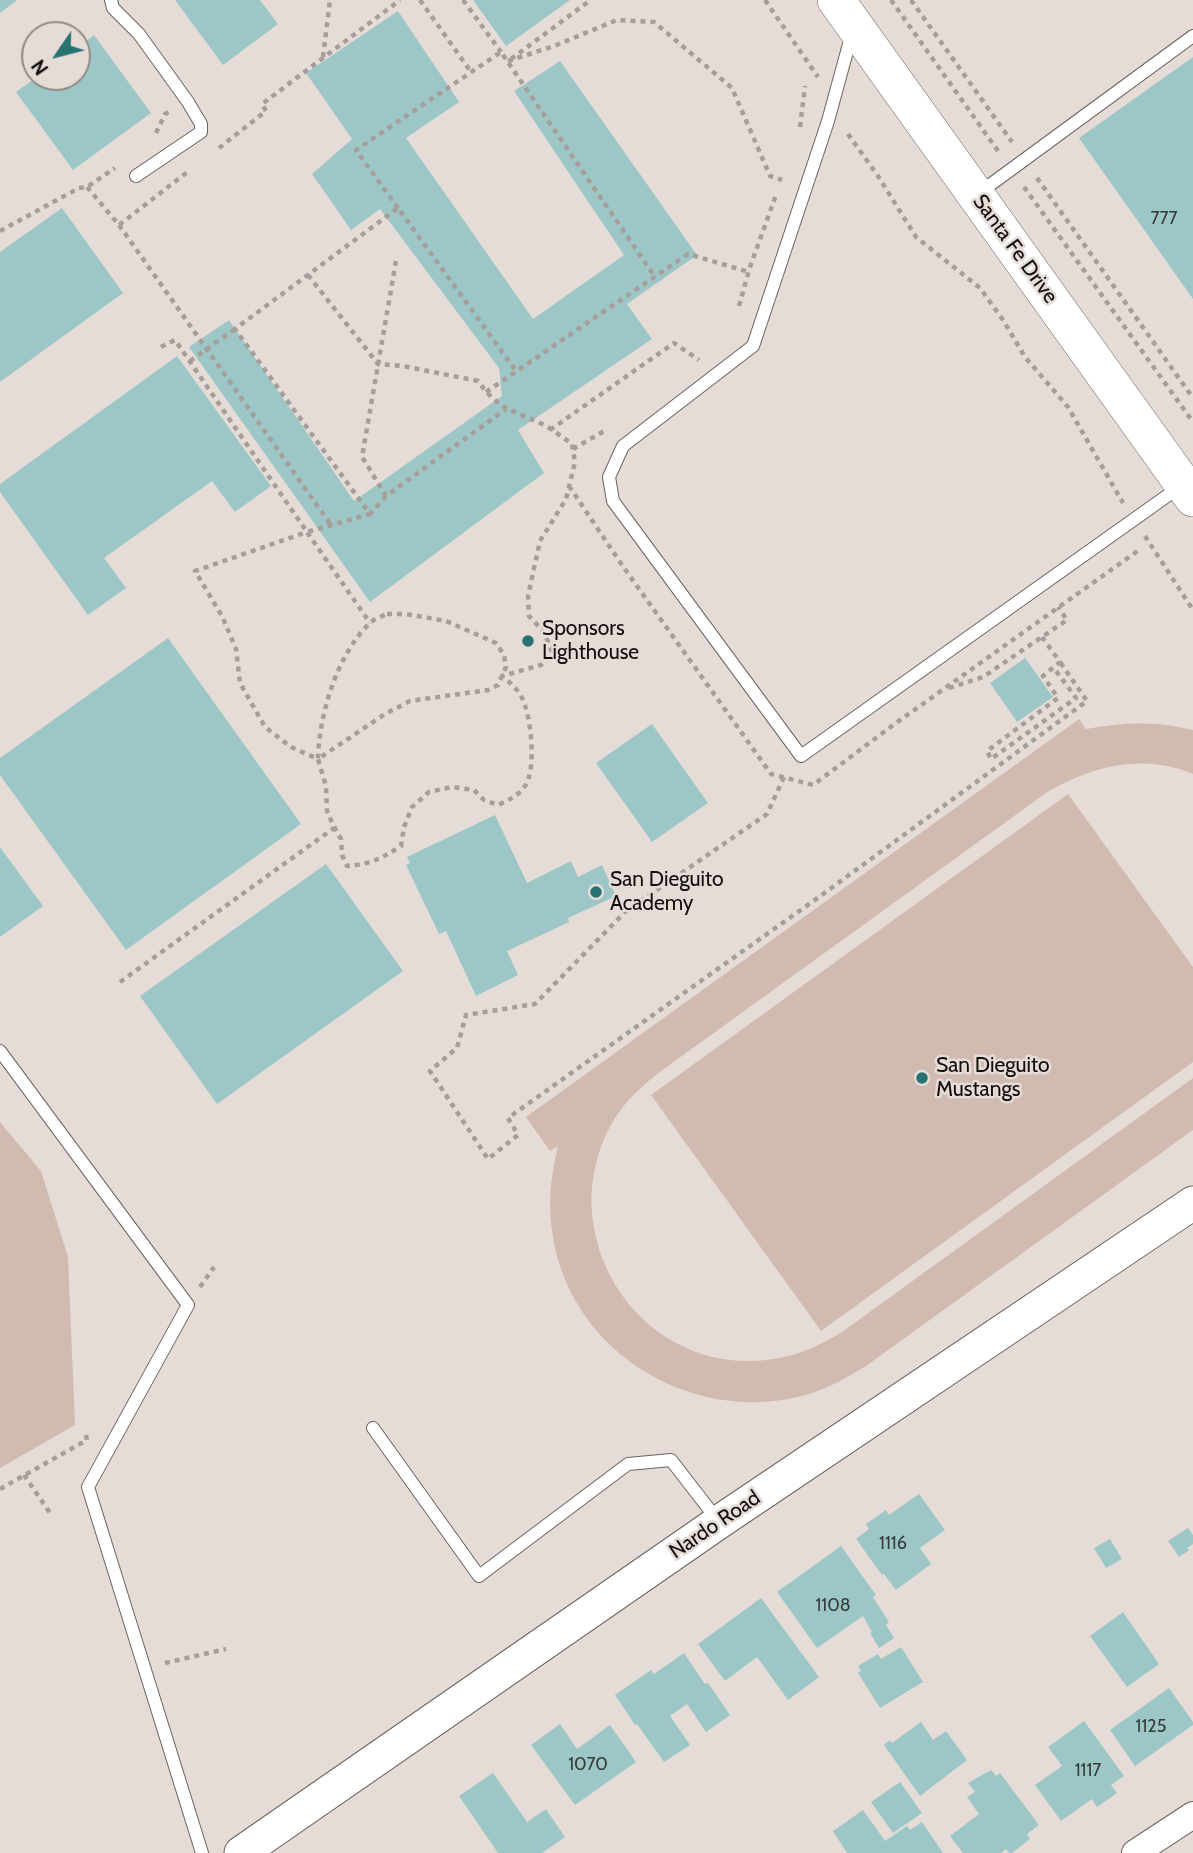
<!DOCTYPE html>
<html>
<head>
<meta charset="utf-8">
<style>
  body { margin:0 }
  #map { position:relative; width:1193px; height:1853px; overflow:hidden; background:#e6dcd7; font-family:Cabin,sans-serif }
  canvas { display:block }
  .north { position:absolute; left:21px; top:21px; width:70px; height:70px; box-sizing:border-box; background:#e6dcd7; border:2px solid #918a86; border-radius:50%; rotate:235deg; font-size:19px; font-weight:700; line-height:28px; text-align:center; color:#110e0c }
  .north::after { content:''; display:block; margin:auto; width:24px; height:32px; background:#287271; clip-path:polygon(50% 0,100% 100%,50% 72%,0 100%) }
</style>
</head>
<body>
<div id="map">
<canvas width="1193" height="1853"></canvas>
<div class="north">N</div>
</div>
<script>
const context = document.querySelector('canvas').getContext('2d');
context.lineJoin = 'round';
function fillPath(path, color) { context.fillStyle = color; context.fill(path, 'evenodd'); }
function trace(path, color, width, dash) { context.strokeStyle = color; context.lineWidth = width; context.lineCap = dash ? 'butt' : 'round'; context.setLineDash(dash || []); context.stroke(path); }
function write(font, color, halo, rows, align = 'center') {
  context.font = font + ' Cabin,sans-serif'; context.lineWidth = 5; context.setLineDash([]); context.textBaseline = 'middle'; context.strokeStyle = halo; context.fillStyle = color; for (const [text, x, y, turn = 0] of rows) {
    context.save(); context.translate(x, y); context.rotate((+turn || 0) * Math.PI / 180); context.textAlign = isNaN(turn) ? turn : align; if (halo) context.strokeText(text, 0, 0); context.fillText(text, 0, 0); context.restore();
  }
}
const green = new Path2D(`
  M 1079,719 L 1086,729 C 1123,722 1156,721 1193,730 L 1193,774 C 1142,753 1092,766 1046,793 L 657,1074 C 645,1084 633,1094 623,1107 C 600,1136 589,1176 592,1213 C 600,1304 680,1374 773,1359 C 798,1356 820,1345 842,1332 L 1193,1078 L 1193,1130 L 866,1366 C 848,1377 829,1388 809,1394 C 694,1428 567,1352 552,1230 C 548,1202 551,1174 558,1146 L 550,1151 L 526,1117 Z
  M 1068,794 L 1193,967 L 1193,1062 L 821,1331 L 651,1095 Z
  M 0,1122 L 41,1171 L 68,1257 L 75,1425 L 0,1468 Z`);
const building = new Path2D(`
  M 0,0 L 17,0 L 0,13 Z
  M 175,0 L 260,0 L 278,24 L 223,65 Z
  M 473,0 L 570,0 L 506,46 Z
  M 398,11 L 459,102 L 406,138 L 533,319 L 624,255 L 514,91 L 560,61 L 697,255 L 627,304 L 652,339 L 518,430 L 544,473 L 370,602 L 189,347 L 229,320 L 354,501 L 502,396 L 499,368 L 380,209 L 351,230 L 312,174 L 352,139 L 306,73 Z
  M 94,35 L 151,113 L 73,170 L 16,92 L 37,77 L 77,77 L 77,48 Z
  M 1193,57 L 1193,299 L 1079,138 Z
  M 62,208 L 123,293 L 0,382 L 0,252 Z
  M 177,356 L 271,486 L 235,512 L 212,481 L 104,558 L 126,588 L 88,615 L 0,492 L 0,484 Z
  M 168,638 L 301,824 L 126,950 L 0,775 L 0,758 Z
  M 1025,658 L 1053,697 L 1017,722 L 990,683 Z
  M 652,724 L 708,803 L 652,842 L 596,763 Z
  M 495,815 L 527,883 L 571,861 L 578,877 L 602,865 L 616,896 L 568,918 L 569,922 L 507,951 L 518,975 L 476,996 L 446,931 L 439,934 L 406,865 L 410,863 L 407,857 Z
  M 0,847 L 43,906 L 0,937 Z
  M 326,864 L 403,971 L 217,1104 L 140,996 Z
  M 919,1494 L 945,1530 L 920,1548 L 931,1564 L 896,1590 L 884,1574 L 882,1575 L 856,1539 L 869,1529 L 866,1524 L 886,1510 L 889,1515 Z
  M 1188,1528 L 1193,1535 L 1193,1544 L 1187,1548 L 1189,1550 L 1179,1557 L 1168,1541 Z
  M 1110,1539 L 1122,1559 L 1106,1568 L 1094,1548 Z
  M 841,1546 L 876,1595 L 873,1597 L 889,1622 L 886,1625 L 894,1638 L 879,1648 L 870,1633 L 872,1632 L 863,1616 L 817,1648 L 777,1592 Z
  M 761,1598 L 819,1677 L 788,1700 L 757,1657 L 725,1681 L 698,1644 Z
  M 1123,1612 L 1159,1664 L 1127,1687 L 1090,1636 Z
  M 901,1647 L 923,1682 L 880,1708 L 858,1673 L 861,1671 L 858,1666 L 878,1654 L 881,1659 Z
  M 684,1653 L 705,1684 L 708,1683 L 730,1715 L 706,1732 L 687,1704 L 670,1716 L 690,1745 L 664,1762 L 637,1724 L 635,1725 L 615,1695 L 651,1670 L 654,1674 Z
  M 1169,1688 L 1193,1722 L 1193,1725 L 1135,1766 L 1110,1730 Z
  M 1084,1721 L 1124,1776 L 1111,1785 L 1117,1793 L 1097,1807 L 1092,1799 L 1061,1821 L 1035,1785 L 1062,1766 L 1048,1747 Z
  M 921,1722 L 933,1740 L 946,1731 L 967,1760 L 920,1796 L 884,1745 L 890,1740 L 892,1743 Z
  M 560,1724 L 577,1749 L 610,1725 L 636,1762 L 575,1805 L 531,1745 Z
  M 991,1770 L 996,1776 L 1000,1773 L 1039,1825 L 1027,1834 L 1030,1839 L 1012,1853 L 1009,1853 L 1006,1849 L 1001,1853 L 963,1853 L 950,1836 L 979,1814 L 967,1797 L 975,1792 L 968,1783 Z
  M 493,1773 L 527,1822 L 546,1809 L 565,1837 L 542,1853 L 498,1853 L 459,1796 Z
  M 900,1782 L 922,1813 L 893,1833 L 871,1802 Z
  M 863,1810 L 885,1841 L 907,1826 L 910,1830 L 922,1822 L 943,1853 L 847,1853 L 833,1831 Z`);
const path = new Path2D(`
  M 420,0 L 471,72
  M 463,0 L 501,52
  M 765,0 L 818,77
  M 891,0 L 998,151
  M 911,0 L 1012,142
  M 323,57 L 330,0
  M 511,59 L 588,2 L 586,0
  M 508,61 L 554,46 L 617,20 L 654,22 L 732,88 L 770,176 L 782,180
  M 800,127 L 805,86
  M 156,133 L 165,114 L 169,112
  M 848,134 L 878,176 L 916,237 L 980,288 L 1003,320 L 1025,357 L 1068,407 L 1123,503
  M 219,148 L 266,111 L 262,104 L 400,0
  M 1037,178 L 1193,398
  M 87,187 L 119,225 L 190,170
  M 1024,187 L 1193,422
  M 398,208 L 356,150 L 501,52 L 655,277
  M 119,225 L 331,525
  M 0,231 L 79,188 L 87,187 L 115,168
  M 396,261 L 362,457 L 386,496 L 506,409
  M 308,275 L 378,364 L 403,366 L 478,381 C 497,408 511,410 540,423 C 551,428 562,437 572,444 L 575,462 L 566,499 L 540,541 L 528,596 L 529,616 L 544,632 L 552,652 L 541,665 L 502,676 C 509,682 516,687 521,696 C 531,713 537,769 525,786 C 518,796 509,800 498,805 L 484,800 L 474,790 L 452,787 L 429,792 L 412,807 L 404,827 L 401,846 C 381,859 370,864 347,866 L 342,855 L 341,839 L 333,825 L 327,811 L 326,786 L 318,759 L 291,747 L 265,727 L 240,683 L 236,649 L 222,616 L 195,571 L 307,532 L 370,623
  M 739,306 L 750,267 L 776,195
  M 161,347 L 175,340 L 307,532 L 370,514
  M 190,361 L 235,329
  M 486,392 L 688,254 L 749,272
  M 550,430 L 674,343 L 699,360
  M 573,449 L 606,430
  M 569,486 L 622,565 L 771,774 L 813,785 L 896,723 L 1139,550
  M 386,496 L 370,514 L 235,329 L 398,208 L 516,371
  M 1145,536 L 1193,610
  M 387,614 L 406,614 L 446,621 L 496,643 L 504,655 L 506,667 L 498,685 L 488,690 L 410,701 L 385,714 L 318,759 C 319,715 337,655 369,624 C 373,619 381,617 387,614 Z
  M 1042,637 L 1060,662 L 1043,676 L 1058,698 L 987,751 L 991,759 L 1076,698 L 1054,668
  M 949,688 L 983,677 L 1067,620 L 1058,607
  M 784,777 L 767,814 L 625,912 L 535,1004 L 466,1015 L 457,1048 L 430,1071 L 488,1159 L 518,1135 L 508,1118 L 819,897 L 1087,701 L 1060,662
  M 120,982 L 334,828
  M 200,1287 L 214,1267
  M 24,1475 L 50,1513
  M 0,1489 L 87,1440 L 85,1430
  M 165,1663 L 226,1649`);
const service = new Path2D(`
  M 111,0 L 113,8 L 139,34 L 188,102 L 201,124 L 201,132 L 136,176
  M 852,33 L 828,121 L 753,346 L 623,446 L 609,477 L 613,501 L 801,756 L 1181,486
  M 979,193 L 1193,36
  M 0,1051 L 188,1305 L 88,1487 L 202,1853
  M 373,1428 L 479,1576 L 628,1464 L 671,1460 L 719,1522`);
const minor = new Path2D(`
  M 1135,1853 L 1193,1815`);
const tertiary = new Path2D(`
  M 241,1853 L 719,1522 L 1193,1203`);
const secondary = new Path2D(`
  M 836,0 L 1193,498`);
const markers = [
  [528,641,7,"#287271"],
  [596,892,7,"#287271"],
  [922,1078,7,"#287271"]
];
const numberNames = [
  ["777",1164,219],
  ["1116",893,1544],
  ["1108",833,1606],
  ["1125",1151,1727],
  ["1070",588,1765],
  ["1117",1088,1771]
];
const streetNames = [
  ["Santa Fe Drive",1015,249,54],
  ["Nardo Road",715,1525,-34]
];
const poiNames = [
  ["Sponsors",542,629],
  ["Lighthouse",542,653],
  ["San Dieguito",610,880],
  ["Academy",610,904],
  ["San Dieguito",936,1066],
  ["Mustangs",936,1090]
];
fillPath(green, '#d1bbb1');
fillPath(building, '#9dc7c6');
trace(service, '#6b635e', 14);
trace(minor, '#6b635e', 28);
trace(tertiary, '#6b635e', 35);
trace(secondary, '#6b635e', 38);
trace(path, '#a69e9a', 4.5, [5, 5]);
trace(service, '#fff', 12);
trace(minor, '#fff', 26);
trace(tertiary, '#fff', 33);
trace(secondary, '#fff', 37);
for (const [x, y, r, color] of markers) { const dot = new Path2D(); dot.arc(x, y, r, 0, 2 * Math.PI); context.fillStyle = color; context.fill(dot); trace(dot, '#e6dcd7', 2.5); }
write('18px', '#343c3a', null, numberNames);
write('21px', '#110e0c', '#e6dcd7', streetNames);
write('21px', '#110e0c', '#e6dcd7', poiNames, 'left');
</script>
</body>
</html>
